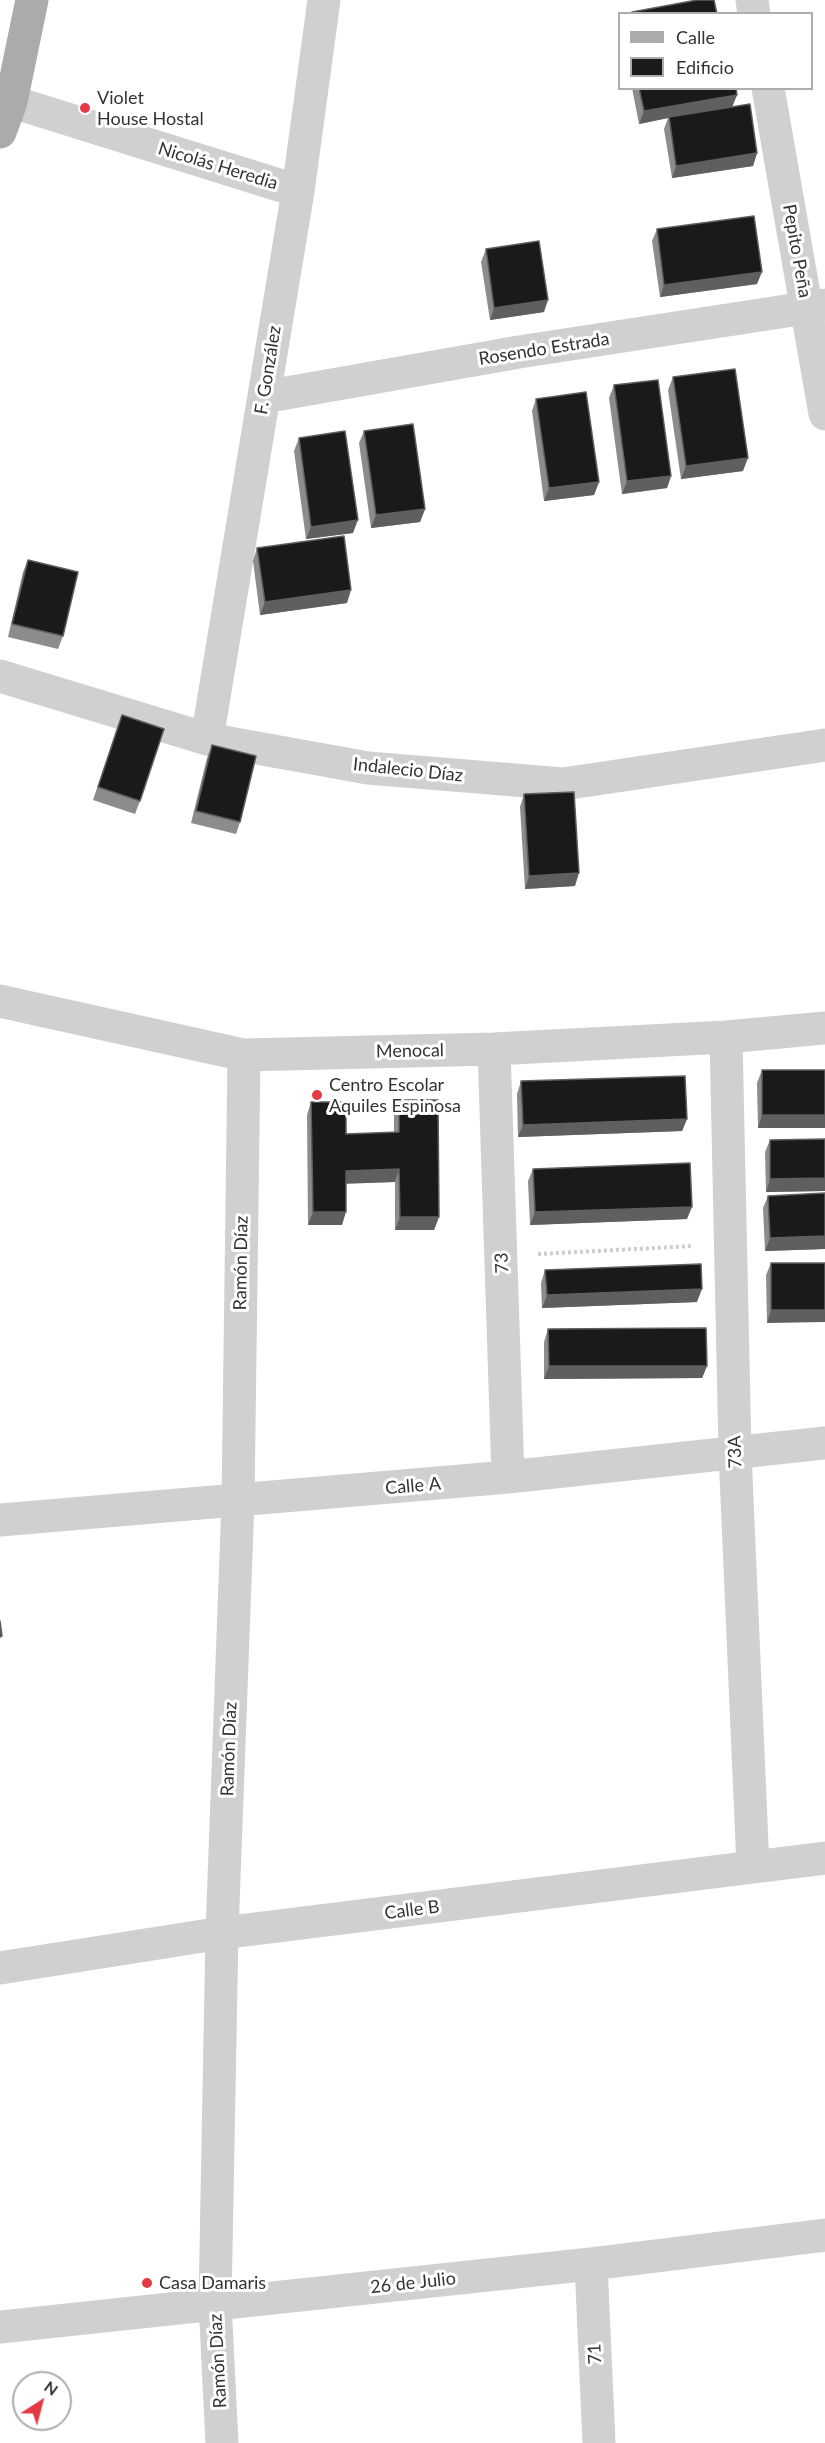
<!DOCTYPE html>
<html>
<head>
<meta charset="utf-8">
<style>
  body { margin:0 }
  #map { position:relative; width:825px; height:2443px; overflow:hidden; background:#fff; font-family:Lato,sans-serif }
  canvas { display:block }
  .legend { position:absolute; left:618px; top:12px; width:195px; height:78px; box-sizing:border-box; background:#fff; border:2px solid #adadad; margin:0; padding:8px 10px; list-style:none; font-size:18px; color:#333 }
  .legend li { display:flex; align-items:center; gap:12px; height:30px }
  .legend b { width:30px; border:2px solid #adadad }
  .north { position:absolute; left:12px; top:2371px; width:60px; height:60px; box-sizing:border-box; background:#fff; border:2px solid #adadad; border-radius:50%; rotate:36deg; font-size:16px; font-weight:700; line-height:24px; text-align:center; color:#333 }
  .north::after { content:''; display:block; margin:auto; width:21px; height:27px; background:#e63946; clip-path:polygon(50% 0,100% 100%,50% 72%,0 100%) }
</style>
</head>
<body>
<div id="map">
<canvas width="825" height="2443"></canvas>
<ul class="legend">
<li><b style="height:8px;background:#ababab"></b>Calle</li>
<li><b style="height:16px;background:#1a1a1a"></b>Edificio</li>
</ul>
<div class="north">N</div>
</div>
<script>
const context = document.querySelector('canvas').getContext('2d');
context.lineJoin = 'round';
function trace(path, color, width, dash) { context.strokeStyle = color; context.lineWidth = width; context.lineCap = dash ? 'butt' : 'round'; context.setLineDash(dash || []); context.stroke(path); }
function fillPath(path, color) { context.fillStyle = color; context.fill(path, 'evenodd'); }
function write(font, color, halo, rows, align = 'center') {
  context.font = font + ' Lato,sans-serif'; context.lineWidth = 6; context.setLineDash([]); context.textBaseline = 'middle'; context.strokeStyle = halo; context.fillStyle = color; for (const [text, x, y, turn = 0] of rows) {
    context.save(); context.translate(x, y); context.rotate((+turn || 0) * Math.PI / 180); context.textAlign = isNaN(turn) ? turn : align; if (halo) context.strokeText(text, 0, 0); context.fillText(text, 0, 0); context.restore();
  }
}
const path = new Path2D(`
  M 538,1254 L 693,1246`);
const minor = new Path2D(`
  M 752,0 L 754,14
  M 768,88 L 825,414
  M 0,98 L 298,191
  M 264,397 L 519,352 L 825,305
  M 0,676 L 207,739 L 368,768 L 563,784 L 825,745
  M 207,739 L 298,191 L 324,0
  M 0,1001 L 244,1055 L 494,1049 L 726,1037 L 825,1028
  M 726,1037 L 735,1452 L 753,1867
  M 494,1049 L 508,1477
  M 0,1520 L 508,1477 L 825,1443
  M 0,1968 L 222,1933 L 825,1858
  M 591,2264 L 599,2443
  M 0,2327 L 591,2264 L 825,2235
  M 222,2443 L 215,2303 L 222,1933 L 238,1501 L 244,1055`);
const major = new Path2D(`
  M 0,132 L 11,102 L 32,0`);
const wall = new Path2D(`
  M 632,88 L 736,88 L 737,95 L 732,107 L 757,153 L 753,166 L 672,178 L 664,129 L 668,118 L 639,124 Z
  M 657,229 L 757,284 L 660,297 L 652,241 Z
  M 486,249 L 544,312 L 490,320 L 481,262 Z
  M 673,377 L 743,471 L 681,479 L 668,390 Z
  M 614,385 L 671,476 L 667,488 L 622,494 L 609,398 Z
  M 536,399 L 599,482 L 594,495 L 544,501 L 532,411 Z
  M 364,431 L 425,509 L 420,522 L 371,528 L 359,443 Z
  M 299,438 L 353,533 L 306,539 L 294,451 Z
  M 257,548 L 347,603 L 260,615 L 253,561 Z
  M 28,560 L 63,636 L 58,649 L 8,637 L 23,572 Z
  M 117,728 L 140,801 L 135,814 L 93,800 Z
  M 212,745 L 240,822 L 236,834 L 191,823 L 207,758 Z
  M 524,794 L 575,886 L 525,889 L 520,807 Z
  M 762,1070 L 825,1070 L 758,1128 L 757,1083 Z
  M 521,1081 L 687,1119 L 682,1131 L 518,1137 L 517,1094 Z
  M 399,1100 L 439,1217 L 434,1230 L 395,1230 L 395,1182 L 346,1183 L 342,1225 L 308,1225 L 307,1115 L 311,1102 L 346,1134 L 394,1132 L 394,1113 Z
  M 825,1139 L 825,1191 L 766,1192 L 765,1152 L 770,1140 Z
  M 533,1169 L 687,1219 L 530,1225 L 528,1181 Z
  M 825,1193 L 825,1249 L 765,1251 L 763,1208 L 768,1196 Z
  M 771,1263 L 825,1263 L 767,1323 L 766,1275 Z
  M 545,1270 L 697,1302 L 542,1308 L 541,1283 Z
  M 548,1329 L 707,1366 L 702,1378 L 544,1379 L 544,1342 Z`);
const shadedWall = new Path2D(`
  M 737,95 L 732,107 L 669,117 L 668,118 L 639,124 L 644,111 Z
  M 757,153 L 753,166 L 672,178 L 676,166 Z
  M 762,272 L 757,284 L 660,297 L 664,285 Z
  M 548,300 L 544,312 L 490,320 L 494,308 Z
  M 748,458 L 743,471 L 681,479 L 686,466 Z
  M 671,476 L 667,488 L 622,494 L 627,481 Z
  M 599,482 L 594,495 L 544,501 L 549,488 Z
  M 425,509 L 420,522 L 371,528 L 376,515 Z
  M 358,520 L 353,533 L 306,539 L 311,527 Z
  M 351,590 L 347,603 L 260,615 L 265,602 Z
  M 579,873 L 575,886 L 525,889 L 529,876 Z
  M 762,1115 L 825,1115 L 825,1128 L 758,1128 Z
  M 687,1119 L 682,1131 L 518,1137 L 523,1125 Z
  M 399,1169 L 395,1182 L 341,1184 L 346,1171 Z
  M 825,1178 L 825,1191 L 766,1192 L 770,1179 Z
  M 692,1207 L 687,1219 L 530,1225 L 535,1212 Z
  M 313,1212 L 346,1212 L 342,1225 L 308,1225 Z
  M 400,1217 L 439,1217 L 434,1230 L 395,1230 Z
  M 825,1236 L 825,1249 L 765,1251 L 770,1238 Z
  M 702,1289 L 697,1302 L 542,1308 L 547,1295 Z
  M 771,1310 L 825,1310 L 825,1322 L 767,1323 Z
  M 549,1366 L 707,1366 L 702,1378 L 544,1379 Z`);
const building = new Path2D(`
  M 697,0 L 714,0 L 717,14 L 633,14 L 632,12 Z
  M 639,88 L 736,88 L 737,95 L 644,111 Z
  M 750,104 L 757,153 L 676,166 L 669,117 Z
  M 754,216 L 762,272 L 664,285 L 657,229 Z
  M 539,241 L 548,300 L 494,308 L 486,249 Z
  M 735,369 L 748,458 L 686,466 L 673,377 Z
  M 658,380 L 671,476 L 627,481 L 614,385 Z
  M 586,392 L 599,482 L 549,488 L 536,399 Z
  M 413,424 L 425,509 L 376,515 L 364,431 Z
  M 345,431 L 358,520 L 311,527 L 299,438 Z
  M 344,536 L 351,590 L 265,602 L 257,548 Z
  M 28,560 L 78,572 L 63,636 L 12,624 Z
  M 122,715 L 164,729 L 140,801 L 98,787 Z
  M 212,745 L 256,756 L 240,822 L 196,811 Z
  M 574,792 L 579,873 L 529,876 L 524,794 Z
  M 762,1070 L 825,1070 L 825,1115 L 762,1115 Z
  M 685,1076 L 687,1119 L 523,1125 L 521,1081 Z
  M 399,1100 L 438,1100 L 439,1217 L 400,1217 L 399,1169 L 346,1171 L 346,1212 L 313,1212 L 311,1102 L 346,1102 L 346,1134 L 399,1132 Z
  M 825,1139 L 825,1178 L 770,1179 L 770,1140 Z
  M 690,1163 L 692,1207 L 535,1212 L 533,1169 Z
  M 825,1193 L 825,1236 L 770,1238 L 768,1196 Z
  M 771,1263 L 825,1263 L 825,1310 L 771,1310 Z
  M 701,1264 L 702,1289 L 547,1295 L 545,1270 Z
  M 706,1328 L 707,1366 L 549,1366 L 548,1329 Z
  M 0,1621 L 2,1636 L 0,1637 Z`);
const markers = [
  [85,108,6,"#e63946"],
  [317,1095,6,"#e63946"],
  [147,2283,6,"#e63946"]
];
const poiNames = [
  ["Violet",97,98],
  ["House Hostal",97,119],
  ["Centro Escolar",329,1085],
  ["Aquiles Espinosa",329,1106],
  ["Casa Damaris",159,2283]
];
const streetNames = [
  ["Nicolás Heredia",218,166,17],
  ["Pepito Peña",797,251,80],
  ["Rosendo Estrada",544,349,-9],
  ["F. González",268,370,-81],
  ["Indalecio Díaz",408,770,6],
  ["Menocal",410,1051,-1],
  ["Ramón Díaz",241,1263,-89],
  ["73",502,1263,-92],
  ["73A",735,1452,-92],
  ["Calle A",413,1486,-5],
  ["Ramón Díaz",229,1749,-88],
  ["Calle B",412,1910,-7],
  ["26 de Julio",413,2283,-6],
  ["71",595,2354,-93],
  ["Ramón Díaz",218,2361,-93]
];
trace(path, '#cdcdcd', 4, [3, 3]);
trace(minor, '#d0d0d0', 33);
trace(major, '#ababab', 33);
fillPath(wall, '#8c8c8c');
fillPath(shadedWall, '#5f5f5f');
fillPath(building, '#1a1a1a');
trace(building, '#5f5f5f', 1.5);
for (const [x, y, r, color] of markers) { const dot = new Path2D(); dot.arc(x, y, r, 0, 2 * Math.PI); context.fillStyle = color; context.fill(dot); trace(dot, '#fff', 2); }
write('18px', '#333', '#fff', poiNames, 'left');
write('18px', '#333', '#fff', streetNames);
</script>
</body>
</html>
